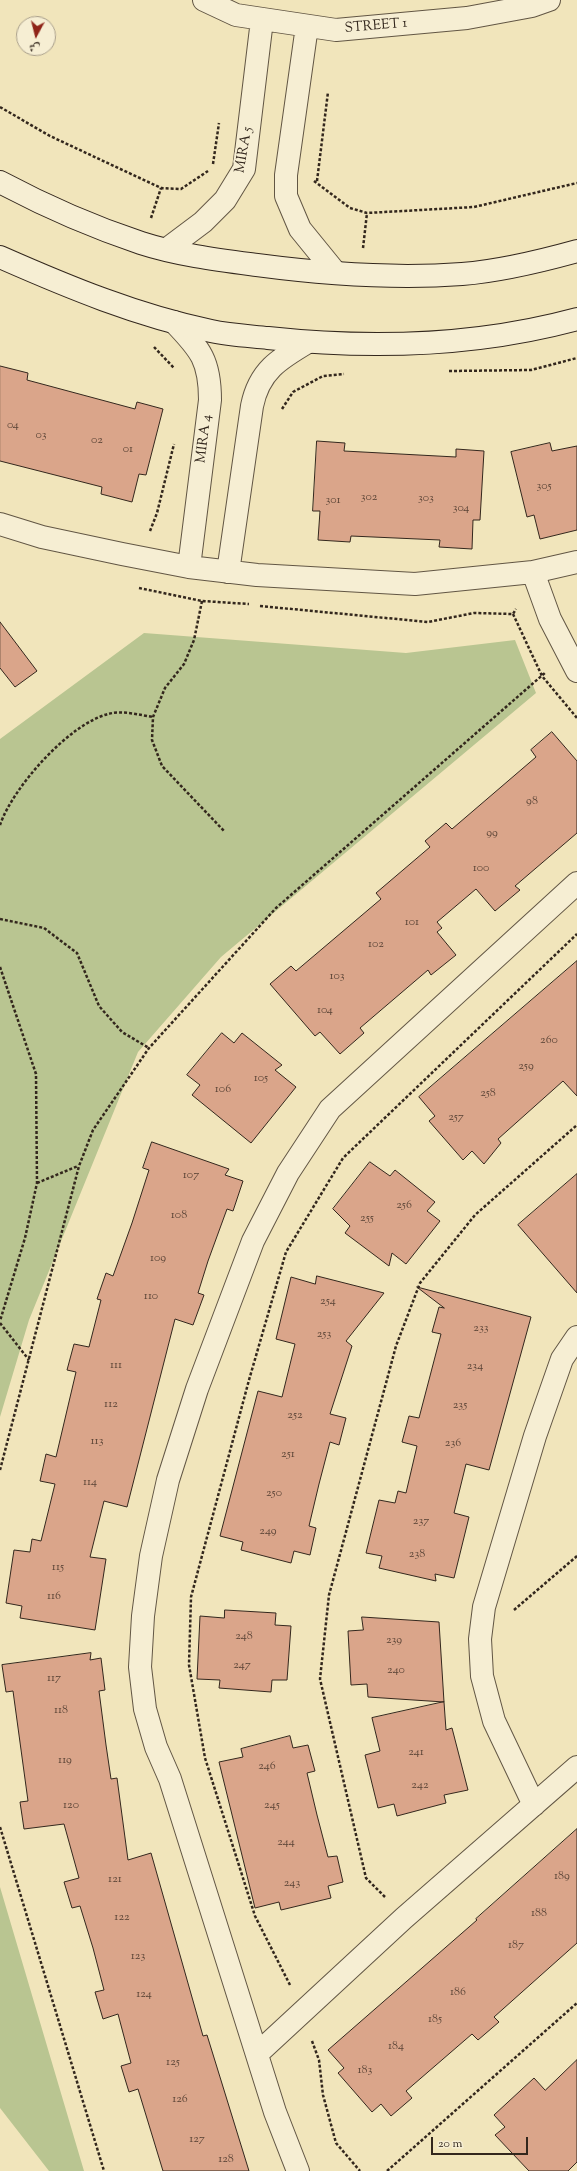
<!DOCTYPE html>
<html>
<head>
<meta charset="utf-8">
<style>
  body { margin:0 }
  #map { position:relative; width:577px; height:2171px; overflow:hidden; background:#f1e5bb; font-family:"Sorts Mill Goudy",Amiri,serif }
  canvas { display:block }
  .north { position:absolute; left:16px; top:16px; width:40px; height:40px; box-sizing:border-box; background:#f6eed3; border:1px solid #a89e8a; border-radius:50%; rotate:187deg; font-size:11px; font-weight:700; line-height:16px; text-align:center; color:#33271d }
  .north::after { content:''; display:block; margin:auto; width:14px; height:18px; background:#8f2418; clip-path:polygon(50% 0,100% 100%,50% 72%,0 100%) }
  .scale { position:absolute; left:431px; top:2137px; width:97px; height:18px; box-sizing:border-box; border:2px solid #33271d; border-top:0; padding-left:5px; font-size:12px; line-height:14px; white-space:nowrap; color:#33271d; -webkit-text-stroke:3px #f6eed3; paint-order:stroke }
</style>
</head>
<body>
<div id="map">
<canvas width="577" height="2171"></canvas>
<div class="north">ش</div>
<div class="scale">20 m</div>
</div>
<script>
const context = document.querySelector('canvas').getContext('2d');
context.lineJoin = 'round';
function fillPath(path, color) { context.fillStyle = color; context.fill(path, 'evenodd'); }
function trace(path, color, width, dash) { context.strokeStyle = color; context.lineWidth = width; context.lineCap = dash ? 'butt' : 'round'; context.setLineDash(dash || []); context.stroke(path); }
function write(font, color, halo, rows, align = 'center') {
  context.font = font + ' "Sorts Mill Goudy",serif'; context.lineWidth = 4; context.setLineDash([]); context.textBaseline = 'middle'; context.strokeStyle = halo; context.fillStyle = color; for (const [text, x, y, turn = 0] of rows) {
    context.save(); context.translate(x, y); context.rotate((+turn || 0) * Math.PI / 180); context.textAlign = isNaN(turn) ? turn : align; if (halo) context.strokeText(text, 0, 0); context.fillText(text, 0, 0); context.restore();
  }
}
const green = new Path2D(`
  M 144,633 L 406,653 L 515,640 L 536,693 L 221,957 L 138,1052 L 29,1320 L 0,1417 L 0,739 Z
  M 0,1887 L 84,2171 L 49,2171 L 0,2108 Z`);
const building = new Path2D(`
  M 0,366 L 28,373 L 27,380 L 135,409 L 137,402 L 163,409 L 146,475 L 139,474 L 132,502 L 101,494 L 102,487 L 0,461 Z
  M 317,441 L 345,443 L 344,451 L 456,457 L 456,449 L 484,451 L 480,520 L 473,520 L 472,549 L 439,547 L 440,540 L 351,536 L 350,542 L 318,540 L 320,511 L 313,511 Z
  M 550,443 L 552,451 L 577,446 L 577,530 L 540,539 L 534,515 L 527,517 L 511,452 Z
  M 0,622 L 37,671 L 15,687 L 0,668 Z
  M 552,732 L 577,761 L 577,833 L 515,886 L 520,890 L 495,911 L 476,889 L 437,922 L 442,928 L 437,932 L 456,955 L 431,975 L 428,970 L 360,1028 L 364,1033 L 340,1054 L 320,1032 L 315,1036 L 270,984 L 291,966 L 296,971 L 381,899 L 376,893 L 430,847 L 425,841 L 446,823 L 452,829 L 536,757 L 531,750 Z
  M 577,961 L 577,1096 L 563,1081 L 498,1139 L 501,1143 L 484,1164 L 472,1151 L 463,1160 L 429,1121 L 435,1116 L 419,1097 Z
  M 222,1033 L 234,1043 L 242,1033 L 282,1065 L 275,1070 L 296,1087 L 251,1143 L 192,1095 L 200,1085 L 187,1075 Z
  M 152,1142 L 229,1169 L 225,1175 L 243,1181 L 233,1211 L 227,1209 L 208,1261 L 198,1293 L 204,1295 L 193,1325 L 175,1319 L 127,1507 L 104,1501 L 90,1557 L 106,1559 L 95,1630 L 20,1618 L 22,1606 L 6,1603 L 14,1550 L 30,1552 L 32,1539 L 41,1541 L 55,1484 L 40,1481 L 46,1454 L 56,1457 L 76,1372 L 67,1370 L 74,1344 L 89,1347 L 101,1300 L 97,1299 L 106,1273 L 113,1276 L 132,1223 L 149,1170 L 143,1168 Z
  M 370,1162 L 390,1176 L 395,1170 L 435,1202 L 427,1211 L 440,1221 L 406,1264 L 392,1253 L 389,1266 L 345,1233 L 350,1226 L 333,1209 Z
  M 577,1174 L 577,1293 L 518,1225 Z
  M 317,1276 L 384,1293 L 346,1341 L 352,1346 L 330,1414 L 346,1418 L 339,1445 L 330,1442 L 319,1484 L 309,1526 L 316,1528 L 310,1555 L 294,1551 L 291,1563 L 241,1550 L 243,1542 L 220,1536 L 258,1391 L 282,1397 L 295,1344 L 276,1339 L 291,1277 L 315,1284 Z
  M 417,1287 L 531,1317 L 489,1470 L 466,1464 L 454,1513 L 469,1517 L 454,1578 L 435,1574 L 436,1581 L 379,1568 L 382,1556 L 366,1553 L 379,1500 L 395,1503 L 398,1491 L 406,1493 L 417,1446 L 402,1442 L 409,1416 L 419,1418 L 441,1334 L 432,1332 L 439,1307 L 444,1308 Z
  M 225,1610 L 276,1613 L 275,1625 L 291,1626 L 287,1680 L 272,1680 L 271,1692 L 219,1688 L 220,1680 L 197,1679 L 200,1616 L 224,1618 Z
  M 362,1617 L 439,1622 L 444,1702 L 368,1697 L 367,1684 L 351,1685 L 348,1631 L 363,1630 Z
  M 91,1653 L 90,1660 L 101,1658 L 105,1690 L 99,1691 L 106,1745 L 111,1779 L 117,1778 L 128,1860 L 151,1853 L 203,2036 L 207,2035 L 249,2171 L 163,2171 L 138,2089 L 129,2092 L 121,2066 L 131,2063 L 118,2014 L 103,2019 L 95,1992 L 104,1990 L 93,1948 L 80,1906 L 72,1908 L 64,1882 L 79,1878 L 64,1824 L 24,1829 L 20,1802 L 28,1801 L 13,1691 L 6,1692 L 2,1665 Z
  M 444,1702 L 446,1730 L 452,1728 L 468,1790 L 444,1795 L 446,1803 L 397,1816 L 394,1804 L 378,1808 L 365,1755 L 380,1751 L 372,1718 Z
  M 290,1736 L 293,1748 L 308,1745 L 315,1771 L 307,1773 L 317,1815 L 328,1857 L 337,1856 L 343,1882 L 328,1886 L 331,1898 L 281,1910 L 279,1902 L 255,1908 L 219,1762 L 243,1757 L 241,1749 Z
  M 577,1829 L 577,1943 L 494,2017 L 499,2022 L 478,2040 L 472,2034 L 406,2091 L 412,2098 L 391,2116 L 381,2104 L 372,2112 L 338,2073 L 344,2068 L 328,2050 L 477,1920 L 476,1919 Z
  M 577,2060 L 577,2162 L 568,2171 L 529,2171 L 495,2135 L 505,2127 L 494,2115 L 534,2078 L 545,2090 Z`);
const path = new Path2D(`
  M 0,107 L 50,136 L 161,188 L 181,189 L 208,171
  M 213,164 L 219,123
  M 314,181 L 350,208 L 367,213 L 474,207 L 577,183
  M 317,181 L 328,92
  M 151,218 L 161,188
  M 363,248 L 367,213
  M 154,347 L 174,368
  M 449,371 L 531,370 L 577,358
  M 282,409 L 293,392 L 323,376 L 344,374
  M 150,531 L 157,513 L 174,444
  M 139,588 L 202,601 L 249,604
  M 202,601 L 194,640 L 184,664 L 165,688 L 153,717 L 152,740 L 162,766 L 225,832
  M 260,606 L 428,622 L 474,613 L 513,614 L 516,609
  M 513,614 L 542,676 L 577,718
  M 0,825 C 13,787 69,724 108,714 C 122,710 140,715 153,717
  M 0,919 L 44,928 L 77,953 L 99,1006 L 122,1032 L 149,1048
  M 0,967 L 36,1074 L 37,1183 L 25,1238 L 0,1321
  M 37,1183 L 78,1166
  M 0,1323 L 29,1360
  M 0,1470 L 79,1166 L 93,1130 L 149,1048 L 276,908 L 546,672
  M 514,1610 L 577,1556
  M 0,1827 L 104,2171
  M 385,1897 L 366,1878 L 320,1679 L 329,1595 L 396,1346 L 420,1283 L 475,1215 L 577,1125
  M 290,1985 L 255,1916 L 205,1758 L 189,1665 L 191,1597 L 249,1380 L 286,1252 L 343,1158 L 577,934
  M 312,2041 L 319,2060 L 323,2095 L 336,2143 L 360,2171
  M 387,2171 L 577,2003`);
const street = new Path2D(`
  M 204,0 L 236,15 L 336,30 L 467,18 L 532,6 L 549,0
  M 307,26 L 286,175 L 286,196 L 300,229 L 335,272
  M 167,249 L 203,222 L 225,200 L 244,169 L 262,20
  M 174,322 C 201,350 210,361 210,400 L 189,567
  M 0,524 L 42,537 L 122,554 L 189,567 L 257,575 L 415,584 L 533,572 L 577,562
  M 228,572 L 252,406 C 259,371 279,359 308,342
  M 533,572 L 550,619 L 577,671
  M 534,1805 L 494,1721 L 482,1676 L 480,1639 L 484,1607 L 535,1436 L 562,1359 L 577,1337
  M 257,2054 L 404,1918 L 577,1767
  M 298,2171 L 275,2112 L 170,1779 L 156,1747 L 145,1709 L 140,1667 L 143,1616 L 151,1556 L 168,1480 L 197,1389 L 253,1241 L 288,1173 L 330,1109 L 577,883`);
const secondary = new Path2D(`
  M 0,182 C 45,206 93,227 141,243 C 178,255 219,260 257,265 C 325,274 393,279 462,274 C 499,271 541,261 577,251
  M 0,257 C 68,287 138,316 211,331 C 229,335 249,336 268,338 C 370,349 477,346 577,319`);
const numberNames = [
  ["04",13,426],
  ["03",41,436],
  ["02",97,441],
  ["01",128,450],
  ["305",544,487],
  ["302",369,498],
  ["303",426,499],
  ["301",333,501],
  ["304",461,509],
  ["98",532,802],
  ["99",492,834],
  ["100",481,869],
  ["101",412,923],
  ["102",376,945],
  ["103",337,977],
  ["104",325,1011],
  ["260",549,1041],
  ["259",526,1067],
  ["105",261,1079],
  ["106",223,1090],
  ["258",488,1094],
  ["257",456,1118],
  ["107",191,1176],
  ["256",404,1206],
  ["108",179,1216],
  ["255",367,1219],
  ["109",158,1259],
  ["110",151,1297],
  ["254",328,1302],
  ["233",481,1329],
  ["253",324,1335],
  ["111",116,1366],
  ["234",475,1367],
  ["112",111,1405],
  ["235",460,1406],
  ["252",295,1416],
  ["113",97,1442],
  ["236",453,1444],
  ["251",288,1455],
  ["114",90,1483],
  ["250",274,1494],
  ["237",421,1522],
  ["249",268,1532],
  ["238",417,1555],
  ["115",58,1568],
  ["116",54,1597],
  ["248",244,1637],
  ["239",394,1641],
  ["247",242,1666],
  ["240",396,1671],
  ["117",54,1679],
  ["118",61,1711],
  ["241",416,1753],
  ["119",65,1761],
  ["246",267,1767],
  ["242",420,1786],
  ["120",71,1806],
  ["245",272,1806],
  ["244",286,1843],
  ["189",562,1877],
  ["121",115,1880],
  ["243",292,1884],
  ["188",539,1914],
  ["122",122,1918],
  ["187",516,1946],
  ["123",138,1957],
  ["186",458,1993],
  ["124",144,1995],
  ["185",435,2020],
  ["184",396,2047],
  ["125",173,2063],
  ["183",365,2071],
  ["126",180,2100],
  ["127",197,2140],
  ["128",226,2160]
];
const streetNames = [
  ["STREET 1",376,27,-5],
  ["MIRA 5",245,150,-80],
  ["MIRA 4",205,439,-83]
];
fillPath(green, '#b9c591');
fillPath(building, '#daa58a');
trace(building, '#33271d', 1);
trace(street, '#625644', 24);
trace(secondary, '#33271d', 24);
trace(path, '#33271d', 2.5, [3, 2]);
trace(street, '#f6eed3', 22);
trace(secondary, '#f6eed3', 22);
write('12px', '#5d4638', null, numberNames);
write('14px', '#33271d', '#f6eed3', streetNames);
</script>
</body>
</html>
